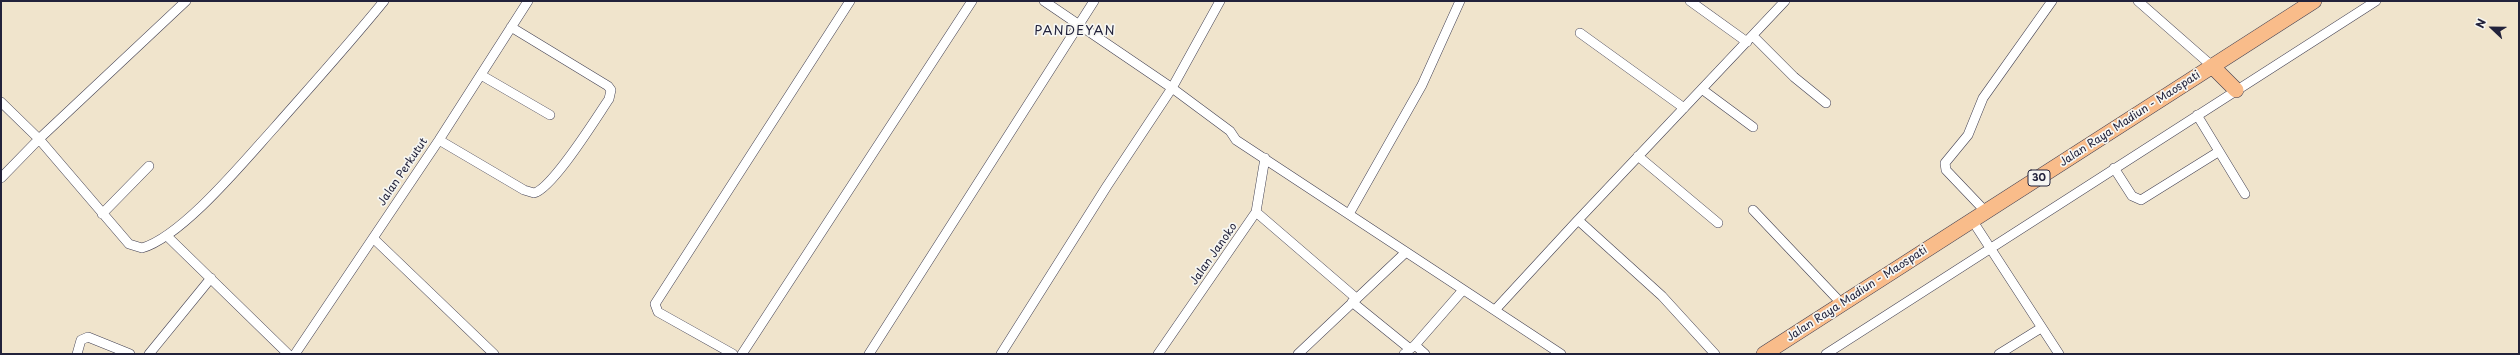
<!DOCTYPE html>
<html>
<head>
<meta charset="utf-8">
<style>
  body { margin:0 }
  #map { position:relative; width:2520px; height:355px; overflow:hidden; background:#f0e4cc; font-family:"Playpen Sans",sans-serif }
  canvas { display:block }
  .frame { position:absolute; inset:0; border:2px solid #22223b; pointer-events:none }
  .north { position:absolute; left:2472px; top:8px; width:40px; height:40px; -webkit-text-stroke:3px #f6f6f2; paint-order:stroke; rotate:292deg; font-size:11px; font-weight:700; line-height:16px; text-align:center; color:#22223b }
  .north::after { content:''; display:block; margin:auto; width:14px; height:18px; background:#22223b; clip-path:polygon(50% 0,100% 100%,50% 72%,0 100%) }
</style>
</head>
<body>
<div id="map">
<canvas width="2520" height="355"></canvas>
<div class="frame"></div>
<div class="north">N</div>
</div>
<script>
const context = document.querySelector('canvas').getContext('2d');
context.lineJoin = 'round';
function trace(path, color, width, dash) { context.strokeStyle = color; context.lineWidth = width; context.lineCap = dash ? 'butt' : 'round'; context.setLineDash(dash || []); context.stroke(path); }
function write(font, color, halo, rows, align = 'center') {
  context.font = font + ' "Playpen Sans",sans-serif'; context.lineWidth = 3.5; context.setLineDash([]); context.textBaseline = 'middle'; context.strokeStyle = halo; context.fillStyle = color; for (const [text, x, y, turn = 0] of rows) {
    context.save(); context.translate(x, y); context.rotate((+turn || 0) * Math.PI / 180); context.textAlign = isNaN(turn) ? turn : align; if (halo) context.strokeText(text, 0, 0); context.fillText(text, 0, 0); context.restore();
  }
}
const minor = new Path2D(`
  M 1044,1 L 1172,88 L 1230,131 L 1236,140 L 1561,354
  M 1690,1 L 1747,42
  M 2138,1 L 2212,66
  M 1580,33 L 1684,108
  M 1753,36 L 1794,77 L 1826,103
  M 481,75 L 550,115
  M 1703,90 L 1753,127
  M 1,102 L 39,139 L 129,244 L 142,248 C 183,236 245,160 275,127 C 312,85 349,44 384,1
  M 2197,115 L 2245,194
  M 439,140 L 524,190 L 534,193 C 553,188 596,118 609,99 L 611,90 L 608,86 L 511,27
  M 1638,156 L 1718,223
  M 2114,168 L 2132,196 L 2141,200 L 2218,152
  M 1,178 L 39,139 L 186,1
  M 1753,210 L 1842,304
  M 1256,212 L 1356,298
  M 1986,212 L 1946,170 L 1945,163 L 1968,135 L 1983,98 L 2052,1
  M 102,214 L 149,166
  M 1349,214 L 1422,85 L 1460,1
  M 1972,220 L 2059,354
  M 168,237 L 288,354
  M 373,238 L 494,354
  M 1352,302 L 1410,349
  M 1495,310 L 1578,220
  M 1415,345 L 1463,290
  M 77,354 L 81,340 L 88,337 L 130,354
  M 149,354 L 211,278
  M 295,354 L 439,140 L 528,1
  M 733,354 L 658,312 L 655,304 L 850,1
  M 742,354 L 972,1
  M 869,354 L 1094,1
  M 1001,354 L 1107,186 L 1172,88 L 1220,1
  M 1158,354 L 1256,212 L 1265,158
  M 1298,354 L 1406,252
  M 1404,354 L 1415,345 L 1425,354
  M 1715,354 L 1662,296 L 1578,220 L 1785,1
  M 1826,354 L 2376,1
  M 1999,354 L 2041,328`);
const trunk = new Path2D(`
  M 2212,66 L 2236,90
  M 1764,354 L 2314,1`);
const shields = [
  [2039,178,22]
];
const shieldNames = [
  ["30",2039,178]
];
const streetNames = [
  ["Jalan Raya Madiun - Maospati",2130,119,-33],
  ["Jalan Perkutut",403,172,-56],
  ["Jalan Janoko",1214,254,-55],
  ["Jalan Raya Madiun - Maospati",1857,294,-33]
];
const quarterNames = [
  ["PANDEYAN",1075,31]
];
trace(minor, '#413f51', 10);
trace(trunk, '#413f51', 16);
trace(minor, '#fff', 9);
trace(trunk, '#f9bc8a', 15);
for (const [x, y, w] of shields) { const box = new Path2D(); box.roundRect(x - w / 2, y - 8, w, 16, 3); context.fillStyle = '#f6f6f2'; context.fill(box); trace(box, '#22223b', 1); }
write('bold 10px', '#22223b', null, shieldNames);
write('11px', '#22223b', '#f6f6f2', streetNames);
context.letterSpacing = '1px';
write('13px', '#22223b', '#f6f6f2', quarterNames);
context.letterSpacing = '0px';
</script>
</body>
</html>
